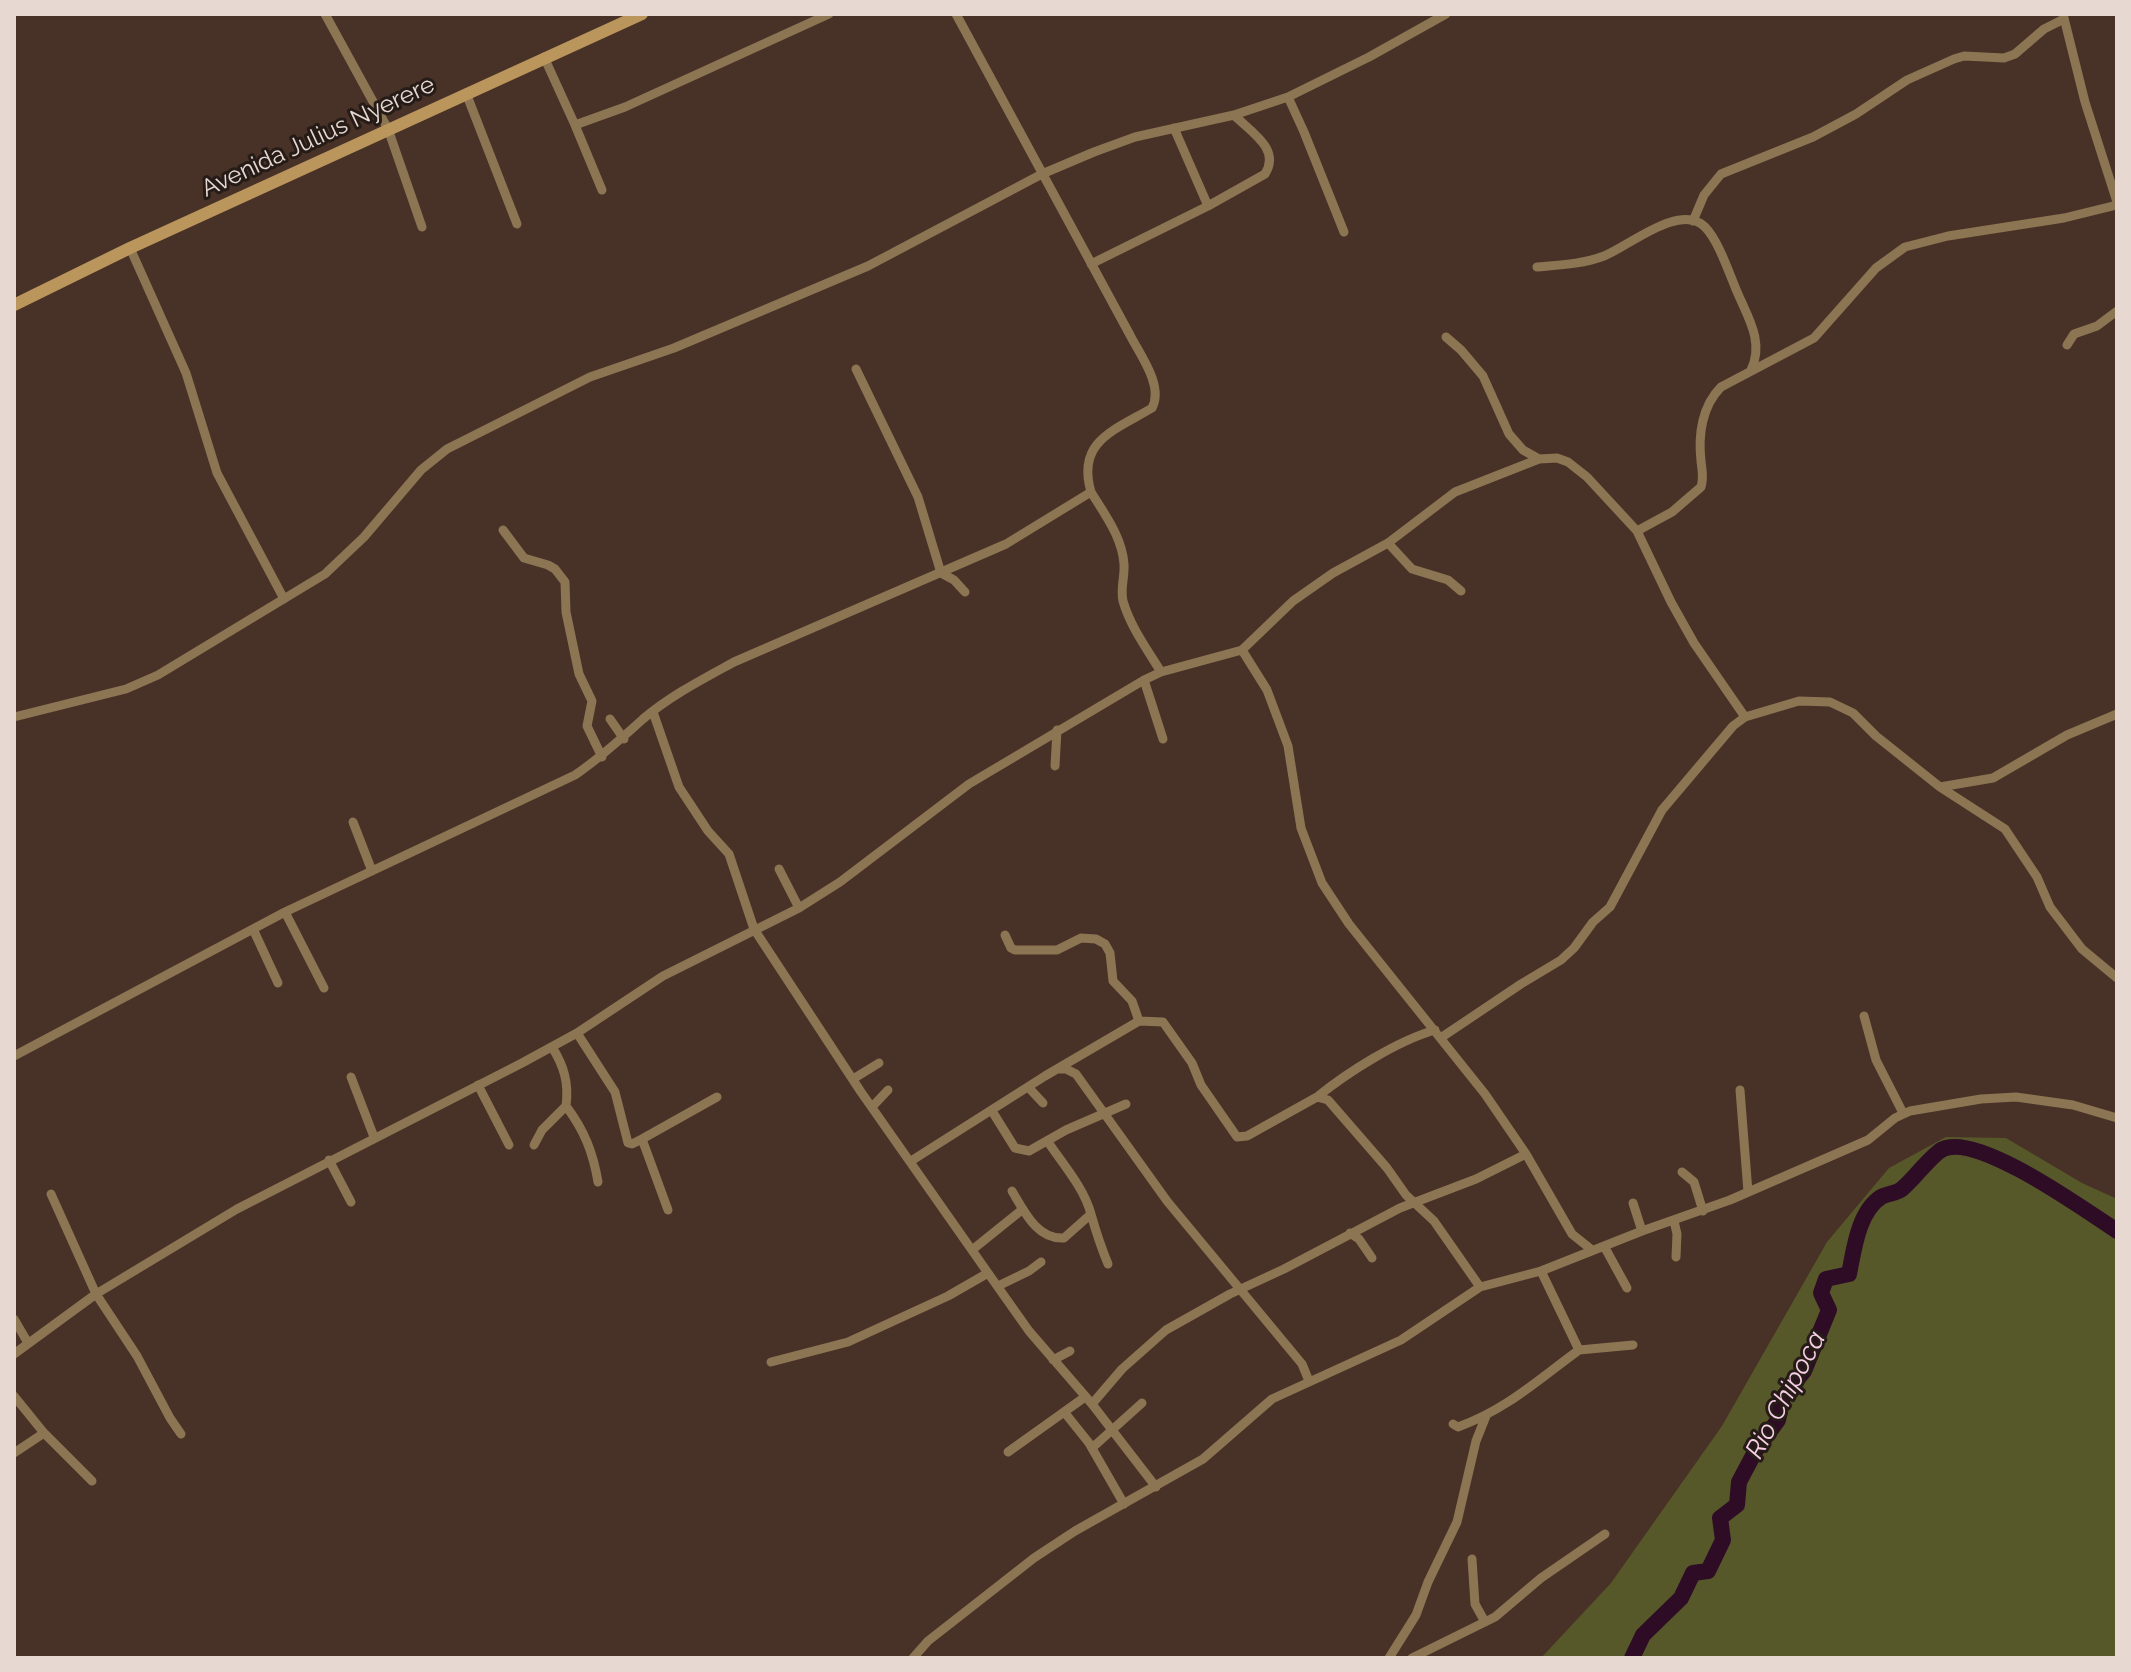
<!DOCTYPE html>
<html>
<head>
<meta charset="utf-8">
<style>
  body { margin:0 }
  #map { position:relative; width:2131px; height:1672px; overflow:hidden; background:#483126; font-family:Raleway,sans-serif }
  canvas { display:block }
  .frame { position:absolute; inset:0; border:16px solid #e7d8d1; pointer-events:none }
</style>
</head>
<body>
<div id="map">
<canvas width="2131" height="1672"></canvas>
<div class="frame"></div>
</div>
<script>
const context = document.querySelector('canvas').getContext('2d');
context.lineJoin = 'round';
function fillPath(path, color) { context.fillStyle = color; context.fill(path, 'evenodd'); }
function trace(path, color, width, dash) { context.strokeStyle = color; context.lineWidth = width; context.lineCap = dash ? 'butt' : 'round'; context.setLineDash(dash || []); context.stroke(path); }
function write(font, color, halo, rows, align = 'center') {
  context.font = font + ' Raleway,sans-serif'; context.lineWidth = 6; context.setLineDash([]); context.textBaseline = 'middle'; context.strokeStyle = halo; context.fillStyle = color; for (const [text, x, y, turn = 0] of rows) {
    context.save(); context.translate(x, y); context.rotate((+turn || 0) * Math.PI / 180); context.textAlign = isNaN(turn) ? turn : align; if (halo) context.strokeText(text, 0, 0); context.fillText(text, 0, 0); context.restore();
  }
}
const green = new Path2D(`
  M 1946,1137 L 2006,1138 L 2082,1183 L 2117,1199 L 2117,1658 L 1541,1658 L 1611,1583 L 1722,1426 L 1827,1242 L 1889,1168 Z`);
const river = new Path2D(`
  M 1632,1658 L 1643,1635 L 1681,1598 L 1693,1573 L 1708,1571 L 1723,1540 L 1720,1518 L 1737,1505 L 1739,1482 L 1756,1450 L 1778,1420 L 1783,1397 L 1804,1371 L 1829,1310 L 1821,1293 L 1826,1279 L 1849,1274 C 1854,1250 1858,1212 1881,1197 C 1888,1193 1897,1194 1903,1188 C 1915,1178 1931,1155 1943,1149 C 1979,1133 2086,1211 2117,1231`);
const street = new Path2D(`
  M 325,14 L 388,129 L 422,227
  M 2063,14 L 2085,102 L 2117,202
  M 544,57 L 575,125 L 625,107 L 829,14
  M 466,93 L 517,224
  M 1288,97 L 1304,132 L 1344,232
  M 575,125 L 602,190
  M 1208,206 L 1265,174 C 1281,149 1251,132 1234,115
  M 1693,221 L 1704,195 L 1721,174 L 1813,137 L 1856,114 L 1907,80 L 1954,59 L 1964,56 L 2004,58 L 2015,54 L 2044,29 L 2064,19
  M 130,248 L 186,373 L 217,473 L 284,599
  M 1091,264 L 1208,206 L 1174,128
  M 1537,267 C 1559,265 1583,264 1604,256 C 1628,247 1680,202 1705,227 C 1719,241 1730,276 1738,294 C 1749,319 1764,343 1751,370
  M 1446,337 L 1461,350 L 1483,376 L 1509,434 L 1523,450 L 1539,459
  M 2067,345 L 2074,334 L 2097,326 L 2117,311
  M 856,369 L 918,497 L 941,573 L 954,580 L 965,592
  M 1091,492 C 1105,515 1122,537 1124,564 C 1125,577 1120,588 1123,601 C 1130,626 1147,649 1161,672
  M 503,530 L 524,558 L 548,565 L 555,569 L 565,582 L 566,612 L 579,674 L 592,701 L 587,726 L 602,757
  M 1637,531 L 1672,512 L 1701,487 C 1704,477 1702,471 1701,461 C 1698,435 1702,406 1721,387 L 1814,338 L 1876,268 L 1905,247 L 1948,236 L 2064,218 L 2117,205
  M 1388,543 L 1412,569 L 1448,580 L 1461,591
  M 1242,650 L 1293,601 L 1333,573 L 1388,543 L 1455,492 L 1539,459 L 1557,458 L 1568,462 L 1587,477 L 1637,531 L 1671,602 L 1694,643 L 1745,717 L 1799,701 L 1830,702 L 1853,713 L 1876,736 L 1940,787 L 1993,778 L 2067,735 L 2117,714
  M 1144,680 L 1163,739
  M 653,712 L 679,787 L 708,831 L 729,854 L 754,929 L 861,1092 L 988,1273 L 1029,1331 L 1092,1404 L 1156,1487
  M 14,717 L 126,689 L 158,675 L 325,574 L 364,537 L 421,470 L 447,449 L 590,377 L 674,348 L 868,266 L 1042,174 L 1094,152 L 1135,137 L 1234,115 L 1288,97 L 1369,57 L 1446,14
  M 610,719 L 624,739
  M 1055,766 L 1057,730
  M 1940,787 L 2005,829 L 2037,877 L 2050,907 L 2082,949 L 2117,978
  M 353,822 L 372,871
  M 779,869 L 799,908
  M 285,912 L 324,988
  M 253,929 L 278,983
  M 1005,935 L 1011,948 L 1015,950 L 1057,950 L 1081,938 L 1096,939 L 1105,944 L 1110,953 L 1113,981 L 1132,1001 L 1139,1021 L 1163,1022 L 1192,1063 L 1201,1085 L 1237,1137 L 1247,1136 L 1317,1097 L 1328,1100 L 1387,1168 L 1406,1195 L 1434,1221 L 1480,1287
  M 1864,1016 L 1876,1060 L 1903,1113
  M 577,1033 L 615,1092 L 628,1143 L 632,1144 L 642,1139 L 717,1097
  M 1442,1037 L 1521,984 L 1561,960 L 1574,948 L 1593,922 L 1610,907 L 1662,810 L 1733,726 L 1745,717
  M 552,1047 C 564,1066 569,1083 566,1106
  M 14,1056 L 285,912 L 575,775 C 600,758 621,739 643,719 C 670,696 703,679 734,662 L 1006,544 L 1091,492 C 1076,441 1115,430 1152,408 C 1164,386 1140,355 1130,335 L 956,14
  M 1057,1069 L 1066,1069 L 1076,1074 L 1167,1201 L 1302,1364 L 1309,1381
  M 351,1077 L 374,1137
  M 853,1079 L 879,1063
  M 478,1085 L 509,1145
  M 1029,1088 L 1043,1103
  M 1740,1090 L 1748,1192
  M 1317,1097 C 1348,1072 1397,1041 1435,1030
  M 872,1107 L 888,1090
  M 992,1111 L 1015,1148 L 1029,1151 L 1066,1130 L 1126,1104
  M 642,1139 L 668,1210
  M 1048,1142 C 1063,1164 1084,1188 1091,1214 C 1096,1232 1101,1247 1108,1264
  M 534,1145 L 542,1130 L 566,1106 C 584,1130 593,1152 598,1182
  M 329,1160 L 351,1202
  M 911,1161 L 1045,1076 L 1139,1021
  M 1682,1172 L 1694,1182 L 1703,1211
  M 1012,1191 C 1024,1211 1037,1240 1064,1238 L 1091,1214
  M 51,1194 L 96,1294 L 137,1356 L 170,1418 L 181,1434
  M 1633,1203 L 1642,1231
  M 1674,1221 L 1677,1234 L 1676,1257
  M 1350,1233 L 1359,1239 L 1372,1258
  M 1604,1246 L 1627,1288
  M 972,1250 L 1023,1209
  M 998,1286 L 1029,1271 L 1041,1262
  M 14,1319 L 28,1343
  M 1579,1350 L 1633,1345
  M 14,1354 L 96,1294 L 237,1209 L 522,1063 L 577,1033 L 663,976 L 799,908 L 840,882 L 969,784 L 1144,680 L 1161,672 L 1242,650 L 1267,690 L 1288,746 L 1301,828 L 1322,883 L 1349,924 L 1485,1094 L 1526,1154 L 1572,1234 L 1592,1250
  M 1053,1360 L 1070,1351
  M 771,1362 L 848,1342 L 948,1296 L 988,1273
  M 14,1396 L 44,1433 L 92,1481
  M 1092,1404 L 1122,1369 L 1166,1330 L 1230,1294 L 1284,1269 L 1400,1208 L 1476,1179 L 1526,1154
  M 1065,1413 L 1089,1443 L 1124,1504
  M 1453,1424 L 1458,1427 C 1506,1410 1539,1379 1579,1350 L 1541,1271
  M 1092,1448 L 1142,1403
  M 1008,1452 L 1085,1397
  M 14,1453 L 44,1433
  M 1472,1559 L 1475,1604 L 1485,1622
  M 913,1658 L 928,1641 L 1034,1558 L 1075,1531 L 1203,1459 L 1272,1399 L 1401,1340 L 1480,1287 L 1541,1271 L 1642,1231 L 1730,1200 L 1868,1140 L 1895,1118 L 1910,1111 L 1981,1099 L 2016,1097 L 2073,1105 L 2117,1118
  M 1389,1658 L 1416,1615 L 1428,1582 L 1457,1522 L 1476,1441 L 1486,1416
  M 1412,1658 L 1495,1617 L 1541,1578 L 1605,1534`);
const secondary = new Path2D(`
  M 14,305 L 130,248 L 642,14`);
const streetNames = [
  ["Avenida Julius Nyerere",318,137,-25]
];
const waterNames = [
  ["Rio Chipoca",1786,1395,-62]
];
fillPath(green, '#57582a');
trace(river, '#2f0c25', 16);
trace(street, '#8b7552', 9);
trace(secondary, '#ba965d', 12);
write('24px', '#e7d8d1', '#261c17', streetNames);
write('italic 26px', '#f9cfe8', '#261c17', waterNames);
</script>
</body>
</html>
